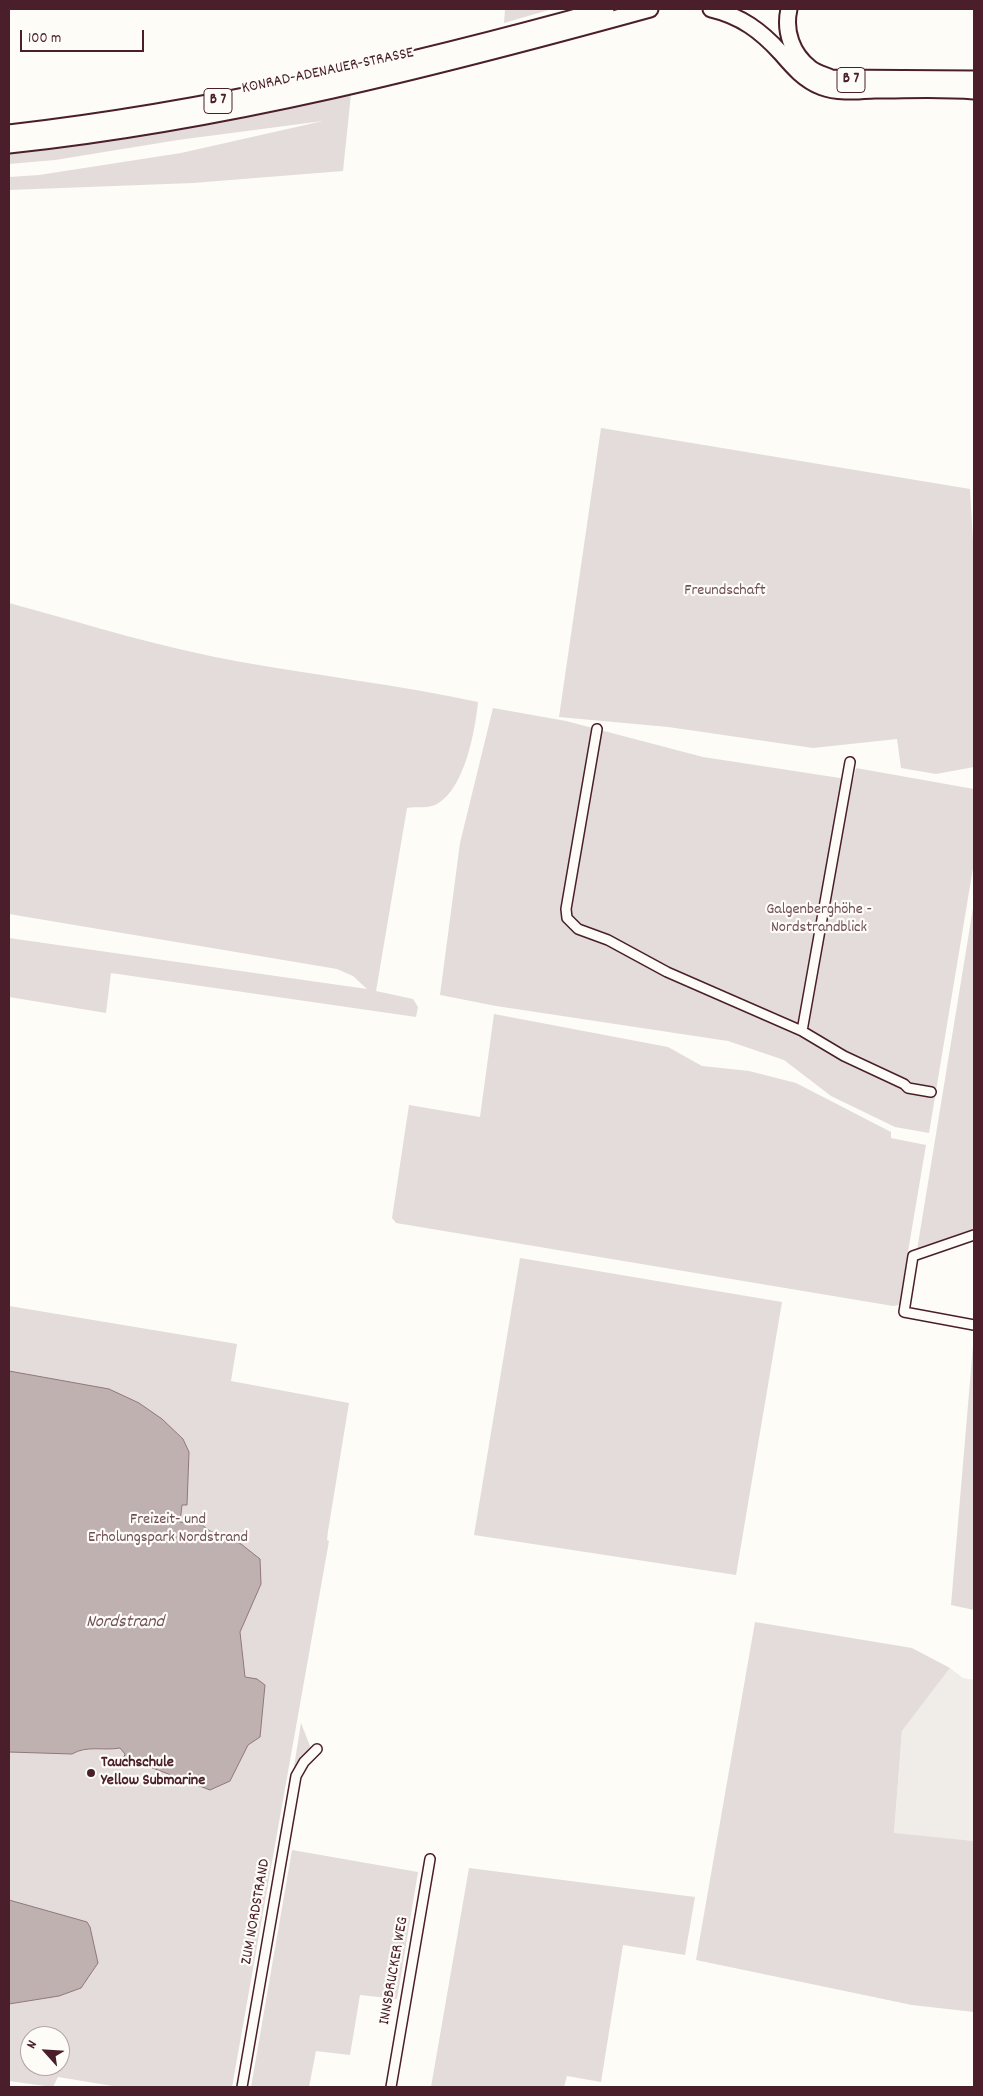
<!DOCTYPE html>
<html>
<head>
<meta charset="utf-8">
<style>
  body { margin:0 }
  #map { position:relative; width:983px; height:2096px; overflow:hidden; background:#fdfcf7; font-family:Dekko,sans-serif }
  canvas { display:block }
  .frame { position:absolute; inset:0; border:10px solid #4a1f2b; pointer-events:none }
  .north { position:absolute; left:20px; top:2026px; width:50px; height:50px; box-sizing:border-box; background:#fdfcf7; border:1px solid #b5a4a5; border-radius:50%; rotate:296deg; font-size:14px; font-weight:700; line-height:20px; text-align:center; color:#4a1f2b }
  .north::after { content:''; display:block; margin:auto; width:18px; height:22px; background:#4a1f2b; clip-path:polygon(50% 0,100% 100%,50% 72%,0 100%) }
  .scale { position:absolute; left:20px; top:30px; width:124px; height:22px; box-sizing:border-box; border:2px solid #4a1f2b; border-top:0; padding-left:6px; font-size:15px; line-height:18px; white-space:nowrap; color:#4a1f2b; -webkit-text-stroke:4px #fdfcf7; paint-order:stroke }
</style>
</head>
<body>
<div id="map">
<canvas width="983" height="2096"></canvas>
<div class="frame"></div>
<div class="north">N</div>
<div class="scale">100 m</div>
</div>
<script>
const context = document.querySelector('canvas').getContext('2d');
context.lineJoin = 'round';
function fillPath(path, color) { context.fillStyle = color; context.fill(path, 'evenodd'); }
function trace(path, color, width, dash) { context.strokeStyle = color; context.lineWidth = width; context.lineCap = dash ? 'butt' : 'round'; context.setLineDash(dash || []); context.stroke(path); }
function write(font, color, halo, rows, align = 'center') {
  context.font = font + ' Dekko,sans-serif'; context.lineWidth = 4.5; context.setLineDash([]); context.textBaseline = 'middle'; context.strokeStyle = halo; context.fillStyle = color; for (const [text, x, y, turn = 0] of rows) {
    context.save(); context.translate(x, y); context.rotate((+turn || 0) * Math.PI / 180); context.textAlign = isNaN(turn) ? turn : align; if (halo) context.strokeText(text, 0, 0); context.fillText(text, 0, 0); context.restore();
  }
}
const built = new Path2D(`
  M 950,1668 L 963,1678 L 974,1680 L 974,1841 L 894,1834 L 902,1731 Z`);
const green = new Path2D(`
  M 505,9 L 552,9 L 504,23 Z
  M 351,94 L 343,171 L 193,183 L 9,190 L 9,177 L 39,175 L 181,153 L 323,121 L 178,140 L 55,160 L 9,164 L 9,152 L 166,129 Z
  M 601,428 L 970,489 L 974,558 L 974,767 L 936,774 L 901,768 L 897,739 L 813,748 L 668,727 L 559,717 Z
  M 9,603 C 86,624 162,648 241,662 C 320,676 399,685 478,702 C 475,731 465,788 437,804 C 428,809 417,806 407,808 L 376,991 L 413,999 L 418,1007 L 416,1017 L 111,973 L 106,1013 L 9,997 L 9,938 L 367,989 L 353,976 L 337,969 L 9,914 Z
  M 493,708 L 566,721 L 703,757 L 853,780 L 856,768 L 974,789 L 974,862 L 929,1133 L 895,1127 L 831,1096 L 784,1060 L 728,1041 L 496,1006 L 440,995 L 460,843 Z
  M 974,902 L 974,1229 L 917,1250 Z
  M 494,1014 L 668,1047 L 702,1066 L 749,1071 L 796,1083 L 891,1132 L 891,1138 L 926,1145 L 899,1305 L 893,1306 L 396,1223 L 392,1218 L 409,1105 L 480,1117 Z
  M 520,1258 L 782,1302 L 736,1575 L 474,1535 Z
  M 9,1306 L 237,1344 L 231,1381 L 349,1403 L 328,1531 L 327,1540 L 329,1541 L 232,2087 L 119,2087 L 58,2077 L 53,2087 L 9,2081 ZM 30,2036 L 60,2036 L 60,2066 L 30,2066 Z
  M 974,1334 L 974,1610 L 951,1605 Z
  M 755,1622 L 912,1648 L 950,1668 L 902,1731 L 894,1833 L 974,1841 L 974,2012 L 912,2005 L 696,1960 Z
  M 301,1723 L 310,1746 L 309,1750 L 293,1773 Z
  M 292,1850 L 418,1872 L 397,1999 L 360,1995 L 350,2055 L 316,2051 L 309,2087 L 251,2087 Z
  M 469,1868 L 695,1897 L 685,1955 L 623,1945 L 601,2082 L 567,2076 L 564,2087 L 431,2087 Z`);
const water = new Path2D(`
  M 9,1371 L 109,1389 L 139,1403 L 162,1419 L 183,1439 L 189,1452 L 187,1505 L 182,1505 L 180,1522 L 202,1525 L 210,1531 L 241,1544 L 260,1559 L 261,1584 L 240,1632 L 245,1677 L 257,1679 L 265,1685 L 260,1737 L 248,1745 L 230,1781 L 210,1790 L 124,1757 L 125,1754 L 120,1748 C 103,1751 87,1745 72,1754 L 9,1752 Z
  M 9,1900 L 87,1922 L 90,1927 L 98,1963 L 81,1988 L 59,1996 L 9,2004 Z`);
const minor = new Path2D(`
  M 597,729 L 566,909 L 567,918 L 578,929 L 608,940 L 667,972 L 802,1031 L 844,1056 L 904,1084 L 908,1088 L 931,1092
  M 802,1031 L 850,762
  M 974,1235 L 913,1256 L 904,1312 L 974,1325
  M 242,2087 L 296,1776 L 304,1762 L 317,1749
  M 391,2087 L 430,1859`);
const trunk = new Path2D(`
  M 711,9 C 741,16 761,31 781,53 C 793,67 804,80 822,87 C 837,93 858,91 875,90 C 908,90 941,88 974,91
  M 789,9 C 784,31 792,54 810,68 C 816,73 825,75 831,78 L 974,79
  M 9,133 C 211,110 410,63 606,9
  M 9,145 C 226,122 439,67 650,9`);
const markers = [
  [91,1773,5,"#4a1f2b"]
];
const shields = [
  [851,80,28],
  [218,101,28]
];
const shieldNames = [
  ["B 7",851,80],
  ["B 7",218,101]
];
const streetNames = [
  ["KONRAD-ADENAUER-STRASSE",328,72,-12],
  ["ZUM NORDSTRAND",257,1912,-80],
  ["INNSBRUCKER WEG",395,1971,-80]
];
const parkNames = [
  ["Freundschaft",725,592],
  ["Galgenberghöhe -",819,911],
  ["Nordstrandblick",819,929],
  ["Freizeit- und",168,1521],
  ["Erholungspark Nordstrand",168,1539]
];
const poiNames = [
  ["Tauchschule",101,1764],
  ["Yellow Submarine",101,1782]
];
const waterNames = [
  ["Nordstrand",125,1624]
];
fillPath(built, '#f0ece8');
fillPath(green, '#e3dcda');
fillPath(water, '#c0b1b1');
trace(water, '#91777b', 1);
trace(minor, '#4a1f2b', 12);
trace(trunk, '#4a1f2b', 19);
trace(minor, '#fdfcf7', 9);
trace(trunk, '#fdfcf7', 15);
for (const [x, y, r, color] of markers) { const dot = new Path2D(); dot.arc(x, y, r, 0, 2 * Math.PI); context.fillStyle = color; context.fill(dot); trace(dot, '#fdfcf7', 2); }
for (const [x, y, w] of shields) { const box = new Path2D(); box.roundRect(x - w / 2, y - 12.5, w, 25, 4); context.fillStyle = '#fdfcf7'; context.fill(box); trace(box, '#4a1f2b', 1); }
write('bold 15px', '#4a1f2b', null, shieldNames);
write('16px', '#4a1f2b', '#fdfcf7', streetNames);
write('16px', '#704e57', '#fdfcf7', parkNames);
write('bold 16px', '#4a1f2b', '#fdfcf7', poiNames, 'left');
write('italic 18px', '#73525a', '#fdfcf7', waterNames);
</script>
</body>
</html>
